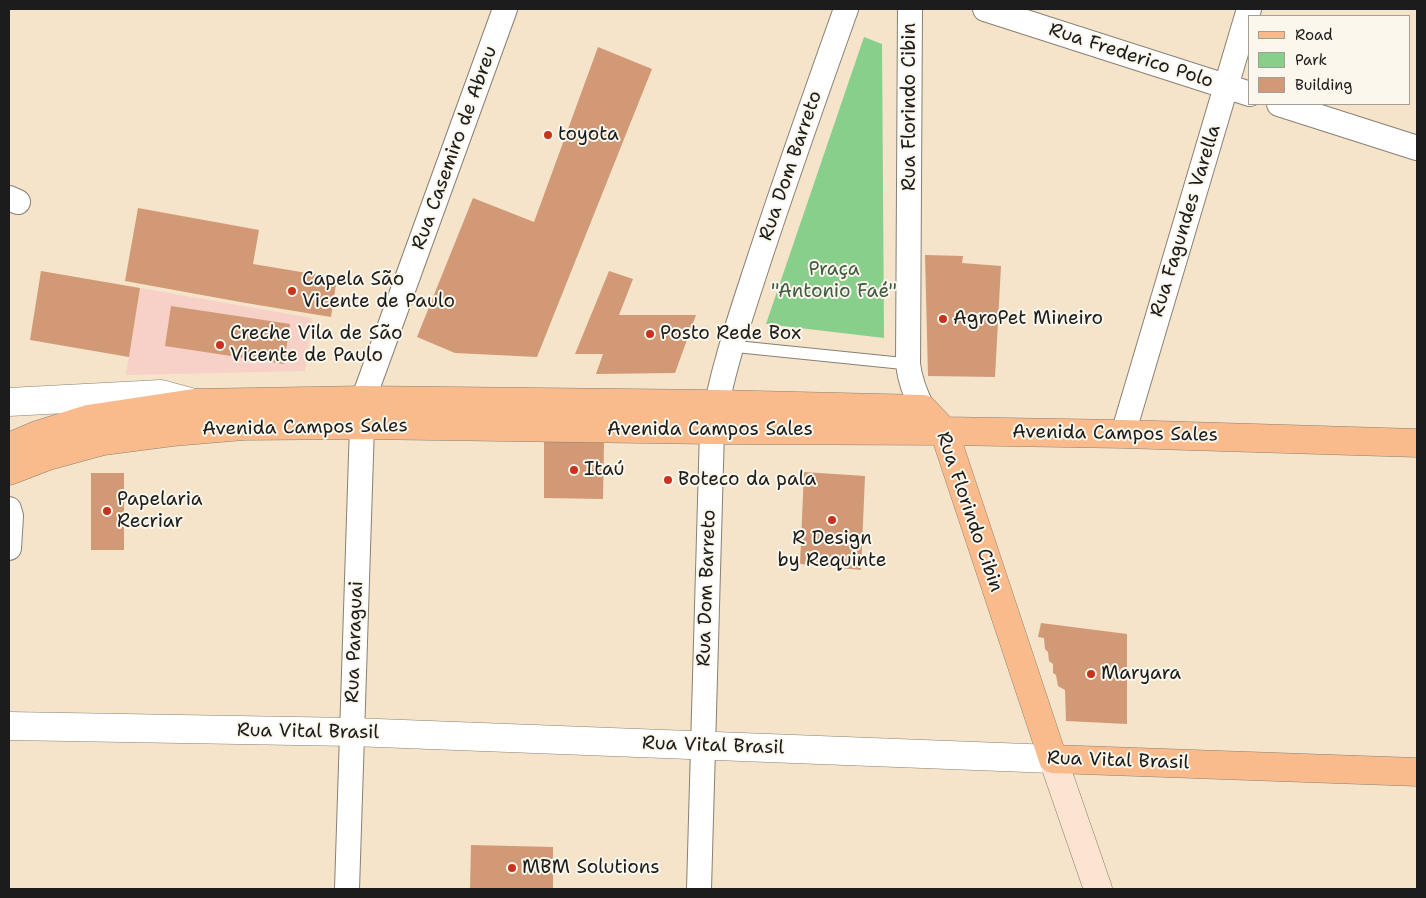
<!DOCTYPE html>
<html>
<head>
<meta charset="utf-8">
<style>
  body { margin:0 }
  #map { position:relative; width:1426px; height:898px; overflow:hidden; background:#f5e3ca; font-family:"Shantell Sans",sans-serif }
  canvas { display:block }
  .frame { position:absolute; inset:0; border:10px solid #1c1c1c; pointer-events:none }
  .legend { position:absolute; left:1248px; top:15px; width:162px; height:90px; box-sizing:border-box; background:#fbf7ec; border:1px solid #a29f99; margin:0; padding:6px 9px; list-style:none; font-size:15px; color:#1c1c1c }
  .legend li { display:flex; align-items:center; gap:10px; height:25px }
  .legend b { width:25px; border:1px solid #a29f99 }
</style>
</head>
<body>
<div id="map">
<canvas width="1426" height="898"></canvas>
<div class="frame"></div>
<ul class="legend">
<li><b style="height:6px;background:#fabb8c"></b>Road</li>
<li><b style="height:14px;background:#87cf8b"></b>Park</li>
<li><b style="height:14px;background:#d29976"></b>Building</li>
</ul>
</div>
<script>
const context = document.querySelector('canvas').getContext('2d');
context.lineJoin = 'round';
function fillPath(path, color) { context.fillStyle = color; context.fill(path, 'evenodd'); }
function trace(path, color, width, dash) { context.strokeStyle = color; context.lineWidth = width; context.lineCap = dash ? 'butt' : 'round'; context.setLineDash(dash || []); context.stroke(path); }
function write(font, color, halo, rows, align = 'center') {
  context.font = font + ' "Shantell Sans",sans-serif'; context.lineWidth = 4; context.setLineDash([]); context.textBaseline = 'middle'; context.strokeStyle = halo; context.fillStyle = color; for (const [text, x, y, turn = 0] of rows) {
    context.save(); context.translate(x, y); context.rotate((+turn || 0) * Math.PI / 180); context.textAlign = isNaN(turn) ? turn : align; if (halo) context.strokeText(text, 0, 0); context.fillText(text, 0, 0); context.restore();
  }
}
const built = new Path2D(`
  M 140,288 L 312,318 L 305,371 L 126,375 Z`);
const green = new Path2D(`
  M 864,37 L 882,44 L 884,338 L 766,324 Z`);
const building = new Path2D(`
  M 598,47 L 652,69 L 537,357 L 455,353 L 417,337 L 473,198 L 534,222 Z
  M 138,208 L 259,230 L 253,264 L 337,278 L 331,317 L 246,303 L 125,281 Z
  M 925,255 L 963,256 L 962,263 L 1001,266 L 995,377 L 928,376 Z
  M 41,271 L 140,288 L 129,357 L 30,340 Z
  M 609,271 L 633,279 L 619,315 L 696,315 L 675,373 L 596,374 L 603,354 L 575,354 Z
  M 171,306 L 290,324 L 284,364 L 165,346 Z
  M 544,441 L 604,442 L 603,499 L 544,498 Z
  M 804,472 L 865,476 L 861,570 L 800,564 Z
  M 91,473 L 124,473 L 124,550 L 91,550 Z
  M 1041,623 L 1127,634 L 1127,724 L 1066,721 L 1065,690 L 1058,686 L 1056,675 L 1053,673 L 1053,664 L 1049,661 L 1048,652 L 1045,649 L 1044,638 L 1038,637 Z
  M 471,845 L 553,847 L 553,889 L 470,889 Z`);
const service = new Path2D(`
  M 731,346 L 908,364`);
const minor = new Path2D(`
  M 910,9 L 908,364 C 910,381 915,394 923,409
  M 985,9 L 1250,94
  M 1279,104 L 1417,148
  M 9,198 L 18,202
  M 363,400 L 505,9
  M 1123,434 L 1249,9
  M 9,509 L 11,516 L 9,548
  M 347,889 L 362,425
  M 699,889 L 712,430 C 721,373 740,318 758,263 C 786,178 816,93 846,9`);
const tertiary = new Path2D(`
  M 9,402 L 161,394 L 194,403
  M 9,726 L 352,732 L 1053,759`);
const secondary = new Path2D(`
  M 1053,759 L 1098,889`);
const primary = new Path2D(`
  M 9,447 L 37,435 L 88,419 L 194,403 L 363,400 L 716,404 L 923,409 L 944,431 L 1053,759 L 1417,772
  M 9,471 L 48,456 L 103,441 L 172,432 L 243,426 L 362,425 L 712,430 L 944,431 L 1123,434 L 1417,443`);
const markers = [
  [548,135,5,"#c8321e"],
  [292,291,5,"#c8321e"],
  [943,319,5,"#c8321e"],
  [650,334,5,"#c8321e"],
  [220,345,5,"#c8321e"],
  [574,470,5,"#c8321e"],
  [668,480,5,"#c8321e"],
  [107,511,5,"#c8321e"],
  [832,520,5,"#c8321e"],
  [1091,674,5,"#c8321e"],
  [512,868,5,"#c8321e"]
];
const streetNames = [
  ["Rua Frederico Polo",1131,56,18],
  ["Rua Florindo Cibin",910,107,-90],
  ["Rua Casemiro de Abreu",455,148,-70],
  ["Rua Dom Barreto",791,166,-71],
  ["Rua Fagundes Varella",1186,221,-73],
  ["Avenida Campos Sales",305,428,-1],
  ["Avenida Campos Sales",710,430],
  ["Avenida Campos Sales",1115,434,1],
  ["Rua Florindo Cibin",969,512,71],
  ["Rua Dom Barreto",707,588,-88],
  ["Rua Paraguai",355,642,-88],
  ["Rua Vital Brasil",308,732,1],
  ["Rua Vital Brasil",713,746,2],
  ["Rua Vital Brasil",1118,761,2]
];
const poiNames = [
  ["toyota",558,135],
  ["Capela São",302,280],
  ["Vicente de Paulo",302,302],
  ["AgroPet Mineiro",953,319],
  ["Creche Vila de São",230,334],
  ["Vicente de Paulo",230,356],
  ["Posto Rede Box",660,334],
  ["Itaú",584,470],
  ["Boteco da pala",678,480],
  ["Papelaria",117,500],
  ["Recriar",117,522],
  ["R Design",832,539,"center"],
  ["by Requinte",832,561,"center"],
  ["Maryara",1101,674],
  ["MBM Solutions",522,868]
];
const parkNames = [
  ["Praça",834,270],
  ["\"Antonio Faé\"",834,292]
];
fillPath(built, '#f7d1c7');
fillPath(green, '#87cf8b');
fillPath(building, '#d29976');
trace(service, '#888073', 13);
trace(minor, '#888073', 26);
trace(tertiary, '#888073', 29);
trace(secondary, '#888073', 29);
trace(primary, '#888073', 29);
trace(service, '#fff', 11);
trace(minor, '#fff', 24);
trace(tertiary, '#fff', 28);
trace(secondary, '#fde4d1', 28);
trace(primary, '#fabb8c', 28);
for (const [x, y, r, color] of markers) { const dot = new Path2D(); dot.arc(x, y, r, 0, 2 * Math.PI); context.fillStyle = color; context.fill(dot); trace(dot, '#fbf7ec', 2); }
write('19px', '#1c1c1c', '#fbf7ec', streetNames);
write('19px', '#1c1c1c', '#fbf7ec', poiNames, 'left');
write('19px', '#415b43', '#fbf7ec', parkNames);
</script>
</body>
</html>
